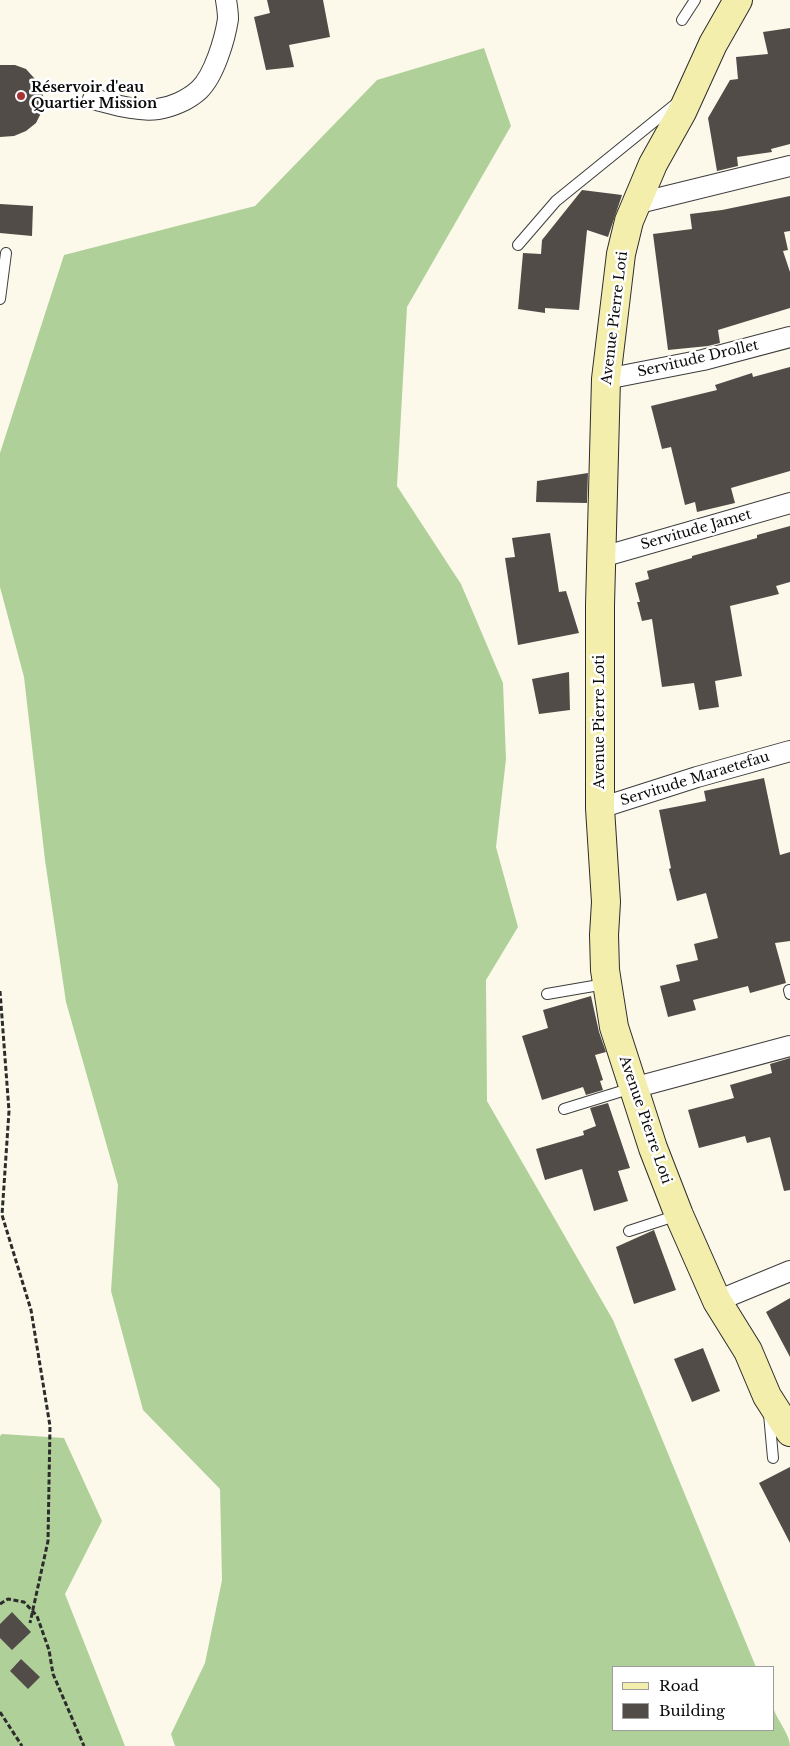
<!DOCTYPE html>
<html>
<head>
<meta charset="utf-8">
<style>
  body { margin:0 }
  #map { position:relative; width:790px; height:1746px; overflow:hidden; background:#fcf9ea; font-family:"Libre Baskerville",serif }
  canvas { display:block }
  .legend { position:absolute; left:612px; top:1666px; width:162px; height:65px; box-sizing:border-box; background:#fff; border:1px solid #9d9d9d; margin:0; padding:6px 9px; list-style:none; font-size:15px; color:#0a0a0a }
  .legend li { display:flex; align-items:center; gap:10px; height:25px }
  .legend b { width:25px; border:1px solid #9d9d9d }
</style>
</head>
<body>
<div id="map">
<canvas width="790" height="1746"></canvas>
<ul class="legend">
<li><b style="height:6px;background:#f4eead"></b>Road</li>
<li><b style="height:14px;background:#514c48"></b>Building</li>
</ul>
</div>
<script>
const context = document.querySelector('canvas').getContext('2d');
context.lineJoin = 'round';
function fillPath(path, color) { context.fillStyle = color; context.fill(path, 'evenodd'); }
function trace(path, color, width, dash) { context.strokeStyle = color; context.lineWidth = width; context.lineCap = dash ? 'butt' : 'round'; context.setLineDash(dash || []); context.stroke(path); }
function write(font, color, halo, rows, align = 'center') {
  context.font = font + ' "Libre Baskerville",serif'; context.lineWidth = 5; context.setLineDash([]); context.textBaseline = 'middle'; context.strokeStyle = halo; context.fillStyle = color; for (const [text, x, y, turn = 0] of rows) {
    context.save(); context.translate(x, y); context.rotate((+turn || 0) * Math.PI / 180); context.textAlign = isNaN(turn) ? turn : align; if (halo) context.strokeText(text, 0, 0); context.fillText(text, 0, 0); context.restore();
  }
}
const forest = new Path2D(`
  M 484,48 L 511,126 L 407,307 L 397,486 L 461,584 L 503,683 L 506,759 L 496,847 L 518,927 L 486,980 L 487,1101 L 613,1320 L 756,1667 L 614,1667 L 614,1730 L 774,1730 L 774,1710 C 778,1721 790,1735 790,1746 L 175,1746 L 171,1734 L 205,1663 L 222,1580 L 220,1489 L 143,1410 L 111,1291 L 118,1185 L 66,1002 L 45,860 L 24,677 L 0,587 L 0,453 L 64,255 L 255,206 L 377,80 Z
  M 2,1434 L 64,1438 L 102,1521 L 65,1594 L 125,1746 L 0,1746 L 0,1436 Z`);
const building = new Path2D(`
  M 267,0 L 323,0 L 330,37 L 289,45 L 294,67 L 266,70 L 254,17 L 270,13 Z
  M 790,28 L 790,144 L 771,149 L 772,152 L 737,157 L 738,166 L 717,171 L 708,118 L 730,80 L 738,79 L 736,57 L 768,54 L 763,32 Z
  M 0,65 L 15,65 L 26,69 L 35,79 L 42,90 L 44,101 L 41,113 L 36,123 L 26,131 L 14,136 L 0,137 Z
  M 582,190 L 622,195 L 608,237 L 587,230 L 579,310 L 545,308 L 545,313 L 518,309 L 523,253 L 541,254 L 542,240 Z
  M 790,196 L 790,231 L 784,232 L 788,250 L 783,251 L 790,272 L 790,308 L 718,330 L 720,343 L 708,346 L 668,350 L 653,234 L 692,229 L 690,214 L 722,210 Z
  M 0,204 L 33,206 L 32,236 L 0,233 Z
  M 790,367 L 790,471 L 731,488 L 735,503 L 697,512 L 695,502 L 685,505 L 671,447 L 662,449 L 651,406 L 717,390 L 715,385 L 752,373 L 753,377 Z
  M 588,473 L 587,503 L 536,502 L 537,481 Z
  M 790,526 L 790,582 L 776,586 L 779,594 L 730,606 L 742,676 L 715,681 L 719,707 L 699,710 L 694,683 L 662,687 L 652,619 L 642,621 L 637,602 L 640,602 L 635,583 L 649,579 L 647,571 L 692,558 L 692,556 L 757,538 L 757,535 Z
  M 550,533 L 559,592 L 566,591 L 579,633 L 518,645 L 505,558 L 515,557 L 512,538 Z
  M 569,672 L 570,710 L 539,714 L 532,679 Z
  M 764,778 L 780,855 L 790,852 L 790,941 L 775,943 L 786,983 L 750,993 L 748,986 L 693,1000 L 696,1010 L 668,1017 L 660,986 L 680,981 L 676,965 L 698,960 L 694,944 L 718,938 L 706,893 L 677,901 L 669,869 L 671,868 L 659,810 L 706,801 L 704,791 Z
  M 591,996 L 599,1032 L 606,1052 L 595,1055 L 603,1080 L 600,1081 L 603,1090 L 586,1095 L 583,1087 L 542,1100 L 522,1036 L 548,1028 L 543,1010 Z
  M 790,1058 L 790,1190 L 784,1191 L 770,1137 L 747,1143 L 745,1136 L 699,1148 L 688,1110 L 734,1098 L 730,1085 L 772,1073 L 770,1064 Z
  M 608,1103 L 630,1168 L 618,1171 L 628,1201 L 594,1211 L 582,1169 L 545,1180 L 536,1149 L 584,1135 L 583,1131 L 596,1126 L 590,1108 Z
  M 654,1230 L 676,1290 L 634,1304 L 616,1247 Z
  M 790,1298 L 790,1357 L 766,1312 Z
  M 703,1348 L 720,1391 L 692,1402 L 674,1359 Z
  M 790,1467 L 790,1543 L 759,1483 Z
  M 12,1612 L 31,1632 L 12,1650 L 0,1638 L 0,1624 Z
  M 21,1659 L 40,1677 L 28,1689 L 10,1671 Z`);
const path = new Path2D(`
  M 0,991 L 9,1111 L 2,1215 L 31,1310 L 50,1426 L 48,1541 L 30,1623
  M 0,1604 L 8,1599 L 24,1602 L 37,1616 L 49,1650 L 53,1674 L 84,1746
  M 0,1712 L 22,1746`);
const lane = new Path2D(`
  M 682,20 L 695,0
  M 518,245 L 556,201 L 677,103
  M 0,299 L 6,253
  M 789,990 L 790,994
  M 547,994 L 605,984
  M 564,1109 L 632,1088
  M 629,1231 L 678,1215
  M 769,1414 L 773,1458`);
const street = new Path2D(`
  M 93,99 C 113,104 137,112 158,109 C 172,107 188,100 199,90 C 214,76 225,39 228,19 C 228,13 227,6 226,0
  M 635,204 L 790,166
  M 606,379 L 703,360 L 790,337
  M 602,557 L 790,503
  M 600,808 L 697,777 L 790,751
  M 633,1088 L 790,1046
  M 717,1301 L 790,1271`);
const secondary = new Path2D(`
  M 738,0 L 713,44 L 682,112 L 653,164 L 629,221 L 621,254 L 606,379 L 600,605 L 600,808 L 606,902 L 604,935 L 605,970 L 614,1027 L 653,1148 L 679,1215 L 717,1301 L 748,1351 L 767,1396 L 790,1432`);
const markers = [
  [21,96,5,"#a63537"]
];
const poiNames = [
  ["Réservoir d'eau",31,88],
  ["Quartier Mission",31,104]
];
const streetNames = [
  ["Avenue Pierre Loti",615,318,-83],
  ["Servitude Drollet",698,359,-13],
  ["Servitude Jamet",696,530,-16],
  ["Avenue Pierre Loti",600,722,-90],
  ["Servitude Maraetefau",695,779,-17],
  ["Avenue Pierre Loti",645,1120,71]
];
fillPath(forest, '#b0d09a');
fillPath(building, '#514c48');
trace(lane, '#3d3d3d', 12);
trace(street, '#3d3d3d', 22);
trace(secondary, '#2c2c2c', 30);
trace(path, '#2c2c2c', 3, [5, 2.5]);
trace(lane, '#fff', 10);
trace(street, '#fff', 20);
trace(secondary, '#f4eead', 28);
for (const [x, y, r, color] of markers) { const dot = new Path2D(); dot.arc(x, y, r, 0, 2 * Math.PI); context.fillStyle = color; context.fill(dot); trace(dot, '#fff', 2); }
write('bold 14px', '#0a0a0a', '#fff', poiNames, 'left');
write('14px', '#0a0a0a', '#fff', streetNames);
</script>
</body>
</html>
